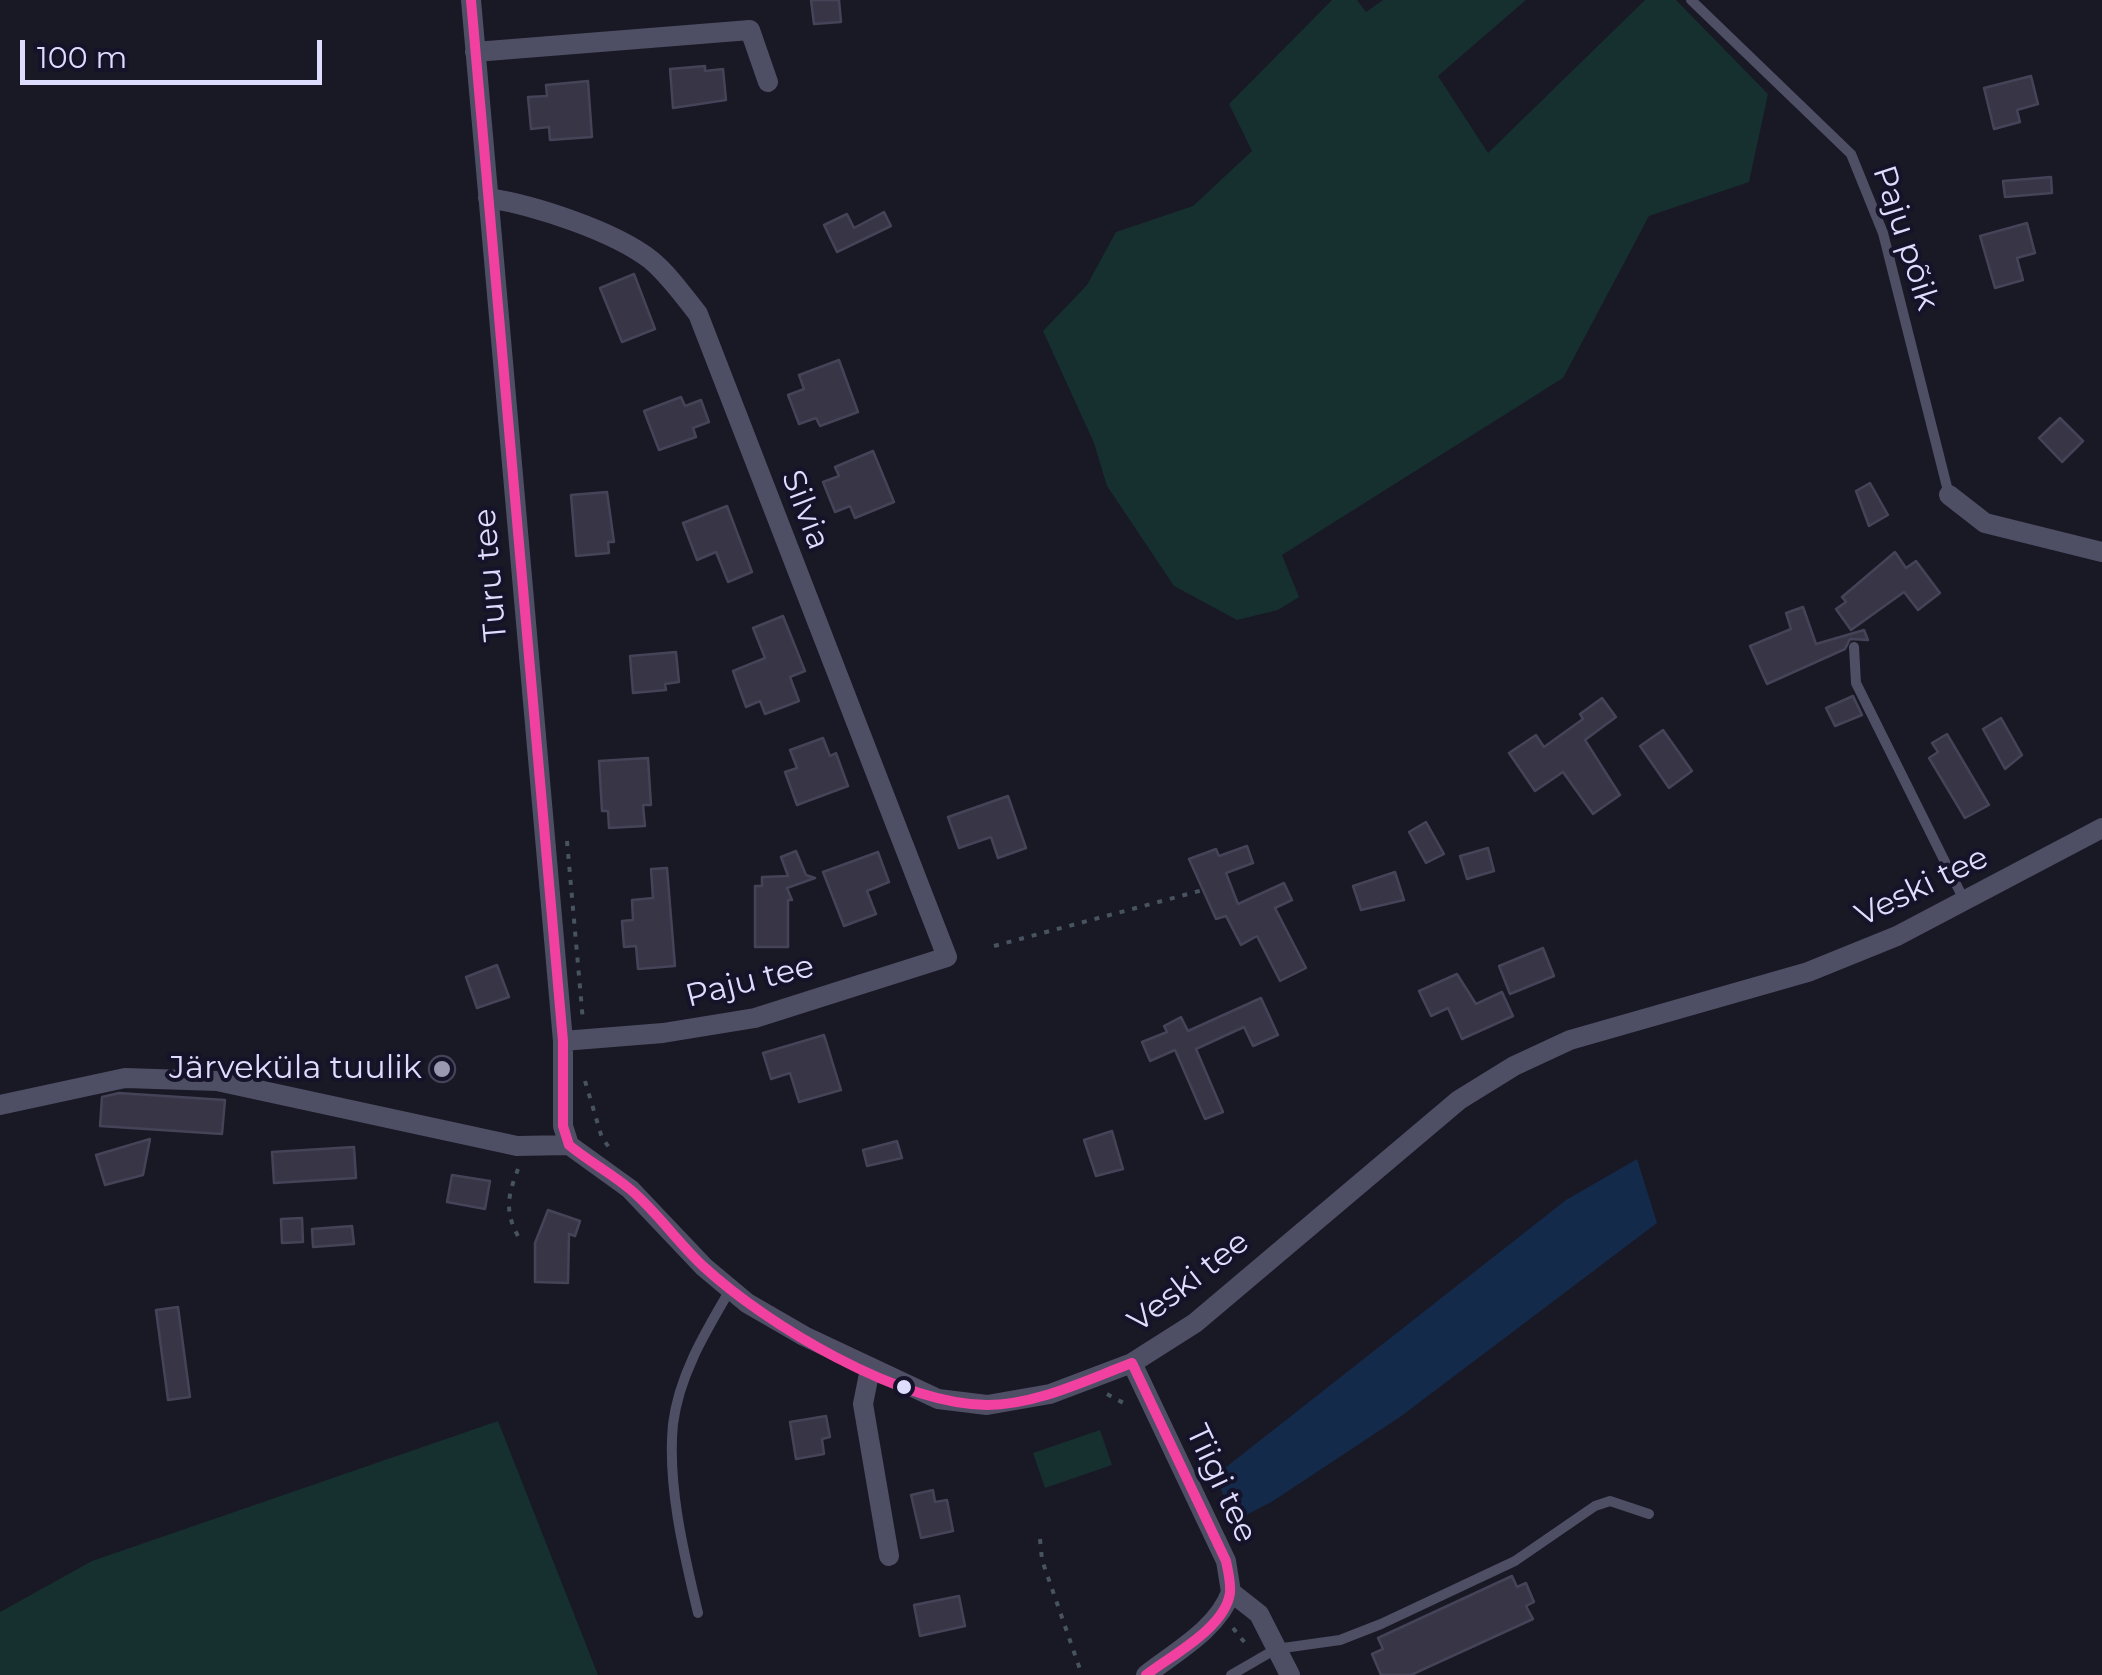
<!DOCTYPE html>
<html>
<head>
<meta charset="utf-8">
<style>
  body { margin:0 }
  #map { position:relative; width:2102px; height:1675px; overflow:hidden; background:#191825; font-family:Montserrat,sans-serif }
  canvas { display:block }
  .scale { position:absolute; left:20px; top:40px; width:302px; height:45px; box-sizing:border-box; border:5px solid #dfddfd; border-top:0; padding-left:12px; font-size:30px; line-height:35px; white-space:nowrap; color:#dfddfd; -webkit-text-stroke:8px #15132a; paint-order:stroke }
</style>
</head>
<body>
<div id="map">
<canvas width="2102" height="1675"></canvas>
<div class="scale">100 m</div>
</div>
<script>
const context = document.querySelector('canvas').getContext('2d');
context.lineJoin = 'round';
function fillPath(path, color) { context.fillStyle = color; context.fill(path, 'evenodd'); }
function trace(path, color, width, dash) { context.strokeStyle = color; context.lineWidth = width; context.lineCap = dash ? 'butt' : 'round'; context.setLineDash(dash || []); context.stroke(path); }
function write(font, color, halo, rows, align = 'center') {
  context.font = font + ' Montserrat,sans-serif'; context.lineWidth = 8; context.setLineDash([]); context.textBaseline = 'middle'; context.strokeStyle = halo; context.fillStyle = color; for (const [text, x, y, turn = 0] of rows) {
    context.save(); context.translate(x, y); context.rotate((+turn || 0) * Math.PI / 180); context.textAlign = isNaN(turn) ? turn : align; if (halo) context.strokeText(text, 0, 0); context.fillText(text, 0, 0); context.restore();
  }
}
const green = new Path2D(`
  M 1332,0 L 1357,0 L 1366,12 L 1383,0 L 1526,0 L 1438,76 L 1488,153 L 1645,0 L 1676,0 L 1768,94 L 1749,182 L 1649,216 L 1563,378 L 1282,555 L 1299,597 L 1278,610 L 1237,620 L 1174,586 L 1107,486 L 1094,443 L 1043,331 L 1087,285 L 1116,232 L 1193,206 L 1252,151 L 1229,104 Z
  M 498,1421 L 598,1675 L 0,1675 L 0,1612 L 92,1561 Z
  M 1100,1430 L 1112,1465 L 1045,1488 L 1033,1453 Z`);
const water = new Path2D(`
  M 1637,1159 L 1657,1223 L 1400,1417 L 1273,1501 L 1233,1522 L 1216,1475 L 1566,1200 Z`);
const building = new Path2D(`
  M 811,0 L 839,0 L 841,22 L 814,24 Z
  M 705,66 L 705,71 L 723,69 L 726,100 L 673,108 L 670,69 Z
  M 2031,76 L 2038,104 L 2017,110 L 2020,122 L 1994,129 L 1984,88 Z
  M 588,81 L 592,137 L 550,140 L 549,127 L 531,129 L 528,97 L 547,96 L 546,85 Z
  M 2051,177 L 2052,193 L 2005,197 L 2003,181 Z
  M 884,212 L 891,226 L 837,252 L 824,225 L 847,214 L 854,228 Z
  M 2027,223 L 2035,253 L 2017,258 L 2023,280 L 1995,288 L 1980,236 Z
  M 634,274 L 655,329 L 622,342 L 600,288 Z
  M 839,360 L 858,412 L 820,426 L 816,418 L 799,424 L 788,395 L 804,389 L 799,375 Z
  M 681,397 L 685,406 L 701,400 L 709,422 L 693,428 L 696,437 L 659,450 L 644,411 Z
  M 2060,418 L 2083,441 L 2062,462 L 2039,438 Z
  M 873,451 L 894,502 L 855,518 L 850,506 L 835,512 L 823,482 L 839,476 L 835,467 Z
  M 1870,483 L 1888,515 L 1869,526 L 1856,491 Z
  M 607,492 L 614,542 L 608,542 L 609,553 L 576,556 L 571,495 Z
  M 727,506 L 752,572 L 728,582 L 716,552 L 697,560 L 683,523 Z
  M 1895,552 L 1906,568 L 1916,561 L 1940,593 L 1918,610 L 1904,592 L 1851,630 L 1836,609 L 1846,602 L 1842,597 Z
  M 1803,607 L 1816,644 L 1864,630 L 1868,640 L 1850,639 L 1845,649 L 1767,684 L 1750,646 L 1791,629 L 1786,613 Z
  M 783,616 L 805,671 L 790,677 L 799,701 L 765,714 L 760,701 L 746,707 L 733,671 L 765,658 L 753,628 Z
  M 676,652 L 679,682 L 665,684 L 666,690 L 633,693 L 630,656 Z
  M 1853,696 L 1862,715 L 1835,726 L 1826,708 Z
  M 1602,698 L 1616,717 L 1585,740 L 1620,795 L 1593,814 L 1563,772 L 1535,791 L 1509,753 L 1536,735 L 1544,747 L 1583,719 L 1580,714 Z
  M 2001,718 L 2022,755 L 2005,769 L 1983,729 Z
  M 1663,730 L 1692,771 L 1669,788 L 1640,746 Z
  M 1947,734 L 1989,805 L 1965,818 L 1929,758 L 1938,752 L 1932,743 Z
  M 823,738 L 830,756 L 836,753 L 848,786 L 797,805 L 785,772 L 797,768 L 790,750 Z
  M 648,758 L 651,805 L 643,805 L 645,826 L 609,828 L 608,811 L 602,811 L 599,761 Z
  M 1008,796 L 1026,848 L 998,858 L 991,837 L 959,848 L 948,817 Z
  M 1426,822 L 1444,854 L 1426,863 L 1409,832 Z
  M 1247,846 L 1253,863 L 1226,873 L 1238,904 L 1284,883 L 1292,900 L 1275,908 L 1306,968 L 1280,981 L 1257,936 L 1241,945 L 1226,916 L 1216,919 L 1189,859 L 1216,849 L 1219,856 Z
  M 1488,848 L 1494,871 L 1467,879 L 1460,856 Z
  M 796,851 L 806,875 L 815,878 L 787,888 L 792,900 L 788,900 L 788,947 L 755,947 L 755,886 L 762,886 L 762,877 L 788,876 L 781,857 Z
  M 878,852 L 889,882 L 867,891 L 876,914 L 844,926 L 823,872 Z
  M 667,868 L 675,966 L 638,969 L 636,946 L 624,947 L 622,921 L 633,920 L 632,900 L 653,898 L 651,869 Z
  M 1395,872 L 1404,900 L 1361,910 L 1353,886 Z
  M 1543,948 L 1554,976 L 1510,994 L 1499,966 Z
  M 497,965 L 509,997 L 477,1008 L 466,977 Z
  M 1457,974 L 1476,1004 L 1502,992 L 1513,1016 L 1462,1039 L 1448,1008 L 1431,1016 L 1419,991 Z
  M 1261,998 L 1278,1035 L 1253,1046 L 1244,1027 L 1196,1049 L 1223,1112 L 1205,1119 L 1175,1050 L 1150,1061 L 1142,1042 L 1167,1032 L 1164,1026 L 1181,1017 L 1188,1031 Z
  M 824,1035 L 841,1090 L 799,1102 L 790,1073 L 771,1079 L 763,1053 Z
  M429 1069a13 13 0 1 1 26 0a13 13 0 1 1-26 0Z
  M 119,1093 L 225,1100 L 222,1134 L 100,1126 L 102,1097 Z
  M 1112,1131 L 1123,1169 L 1096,1176 L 1084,1140 Z
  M 150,1139 L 143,1175 L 105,1185 L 96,1155 Z
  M 897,1141 L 902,1158 L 867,1166 L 863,1150 Z
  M 354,1147 L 356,1178 L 274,1183 L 272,1152 Z
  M 452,1175 L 490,1181 L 485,1209 L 447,1202 Z
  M 548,1210 L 580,1221 L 575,1236 L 569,1234 L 568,1283 L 535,1282 L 535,1243 Z
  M 302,1218 L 303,1242 L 282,1243 L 281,1219 Z
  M 352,1226 L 354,1244 L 313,1247 L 312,1229 Z
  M 178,1307 L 190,1397 L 168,1400 L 156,1310 Z
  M 826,1416 L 830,1437 L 822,1439 L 824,1454 L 796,1459 L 790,1422 Z
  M 933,1490 L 935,1502 L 947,1500 L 953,1531 L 921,1538 L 911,1495 Z
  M 1512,1576 L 1517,1587 L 1526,1583 L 1534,1602 L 1526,1606 L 1533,1619 L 1411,1675 L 1381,1675 L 1372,1654 L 1383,1649 L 1378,1638 Z
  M 959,1596 L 965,1626 L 920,1636 L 914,1605 Z`);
const path = new Path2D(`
  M 567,841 L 583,1021
  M 994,946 L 1203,890
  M 585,1081 L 602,1138 L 611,1150
  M 518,1236 C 503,1209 509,1192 520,1164
  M 1107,1394 L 1129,1406
  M 1040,1539 L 1042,1560 L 1082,1675
  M 1233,1628 L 1249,1648`);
const service = new Path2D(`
  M 1691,0 L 1851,154 L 1883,233 L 1949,495
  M 1854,647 L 1856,683 L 1964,900
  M 698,1613 C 684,1554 667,1485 673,1424 C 679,1375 706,1331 730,1290
  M 1231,1675 L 1276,1649 L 1340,1640 L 1381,1624 L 1515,1561 L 1595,1506 L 1610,1501 L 1649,1514`);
const minor = new Path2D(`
  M 471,0 L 563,1041 L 563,1126 L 569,1145
  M 475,52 L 750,30 L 768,82
  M 488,198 C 534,205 614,231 651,260 C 669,275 683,295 698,314 L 947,957 L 755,1018 L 663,1033 L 563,1041
  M 1949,495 L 1985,523 L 2102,552
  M 0,1105 L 125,1078 L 217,1081 L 517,1146 L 569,1145 L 630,1189 L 704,1267 L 747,1303 L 804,1336 L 938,1399 L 987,1405 L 1050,1394 L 1132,1363 L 1195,1323 L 1459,1100 L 1514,1066 L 1570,1040 L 1808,972 L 1897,936 L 2102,828
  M 1132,1363 L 1226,1561 L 1231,1592 L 1259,1614 L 1290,1675
  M 870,1369 L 863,1404 L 889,1556
  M 1146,1675 C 1175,1652 1218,1629 1231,1592`);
const bus1 = new Path2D(`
  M 471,0 L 563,1041 L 563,1126 L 569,1145
  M 569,1145 C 588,1161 611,1173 631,1190 C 658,1213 678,1243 704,1267 C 767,1325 899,1404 987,1405 C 1036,1405 1086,1380 1132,1363
  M 1132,1363 L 1226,1561 C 1228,1571 1231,1582 1230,1593 C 1225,1628 1172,1655 1146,1675`);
const markers = [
  [442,1069,10,"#9a98b1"],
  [904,1387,9,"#dfddfd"]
];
const streetNames = [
  ["Paju põik",1905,238,72],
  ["Silvia",805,510,69],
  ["Turu tee",491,575,-95],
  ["Veski tee",1922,887,-26],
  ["Paju tee",750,982,-14],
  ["Veski tee",1189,1282,-38],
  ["Tiigi tee",1221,1484,65]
];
const poiNames = [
  ["Järveküla tuulik",422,1069]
];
fillPath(green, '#162f2f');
fillPath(water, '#142a4a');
fillPath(building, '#383646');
trace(building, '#454357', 2.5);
trace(path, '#475460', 4, [5, 8]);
trace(service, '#4e4e65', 10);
trace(minor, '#4e4e65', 20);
trace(bus1, '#f240a1', 10);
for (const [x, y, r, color] of markers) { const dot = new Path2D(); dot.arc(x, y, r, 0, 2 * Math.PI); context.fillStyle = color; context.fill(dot); trace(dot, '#15132a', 4); }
write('32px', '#dfddfd', '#15132a', streetNames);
write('32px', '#dfddfd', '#15132a', poiNames, 'right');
</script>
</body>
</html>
